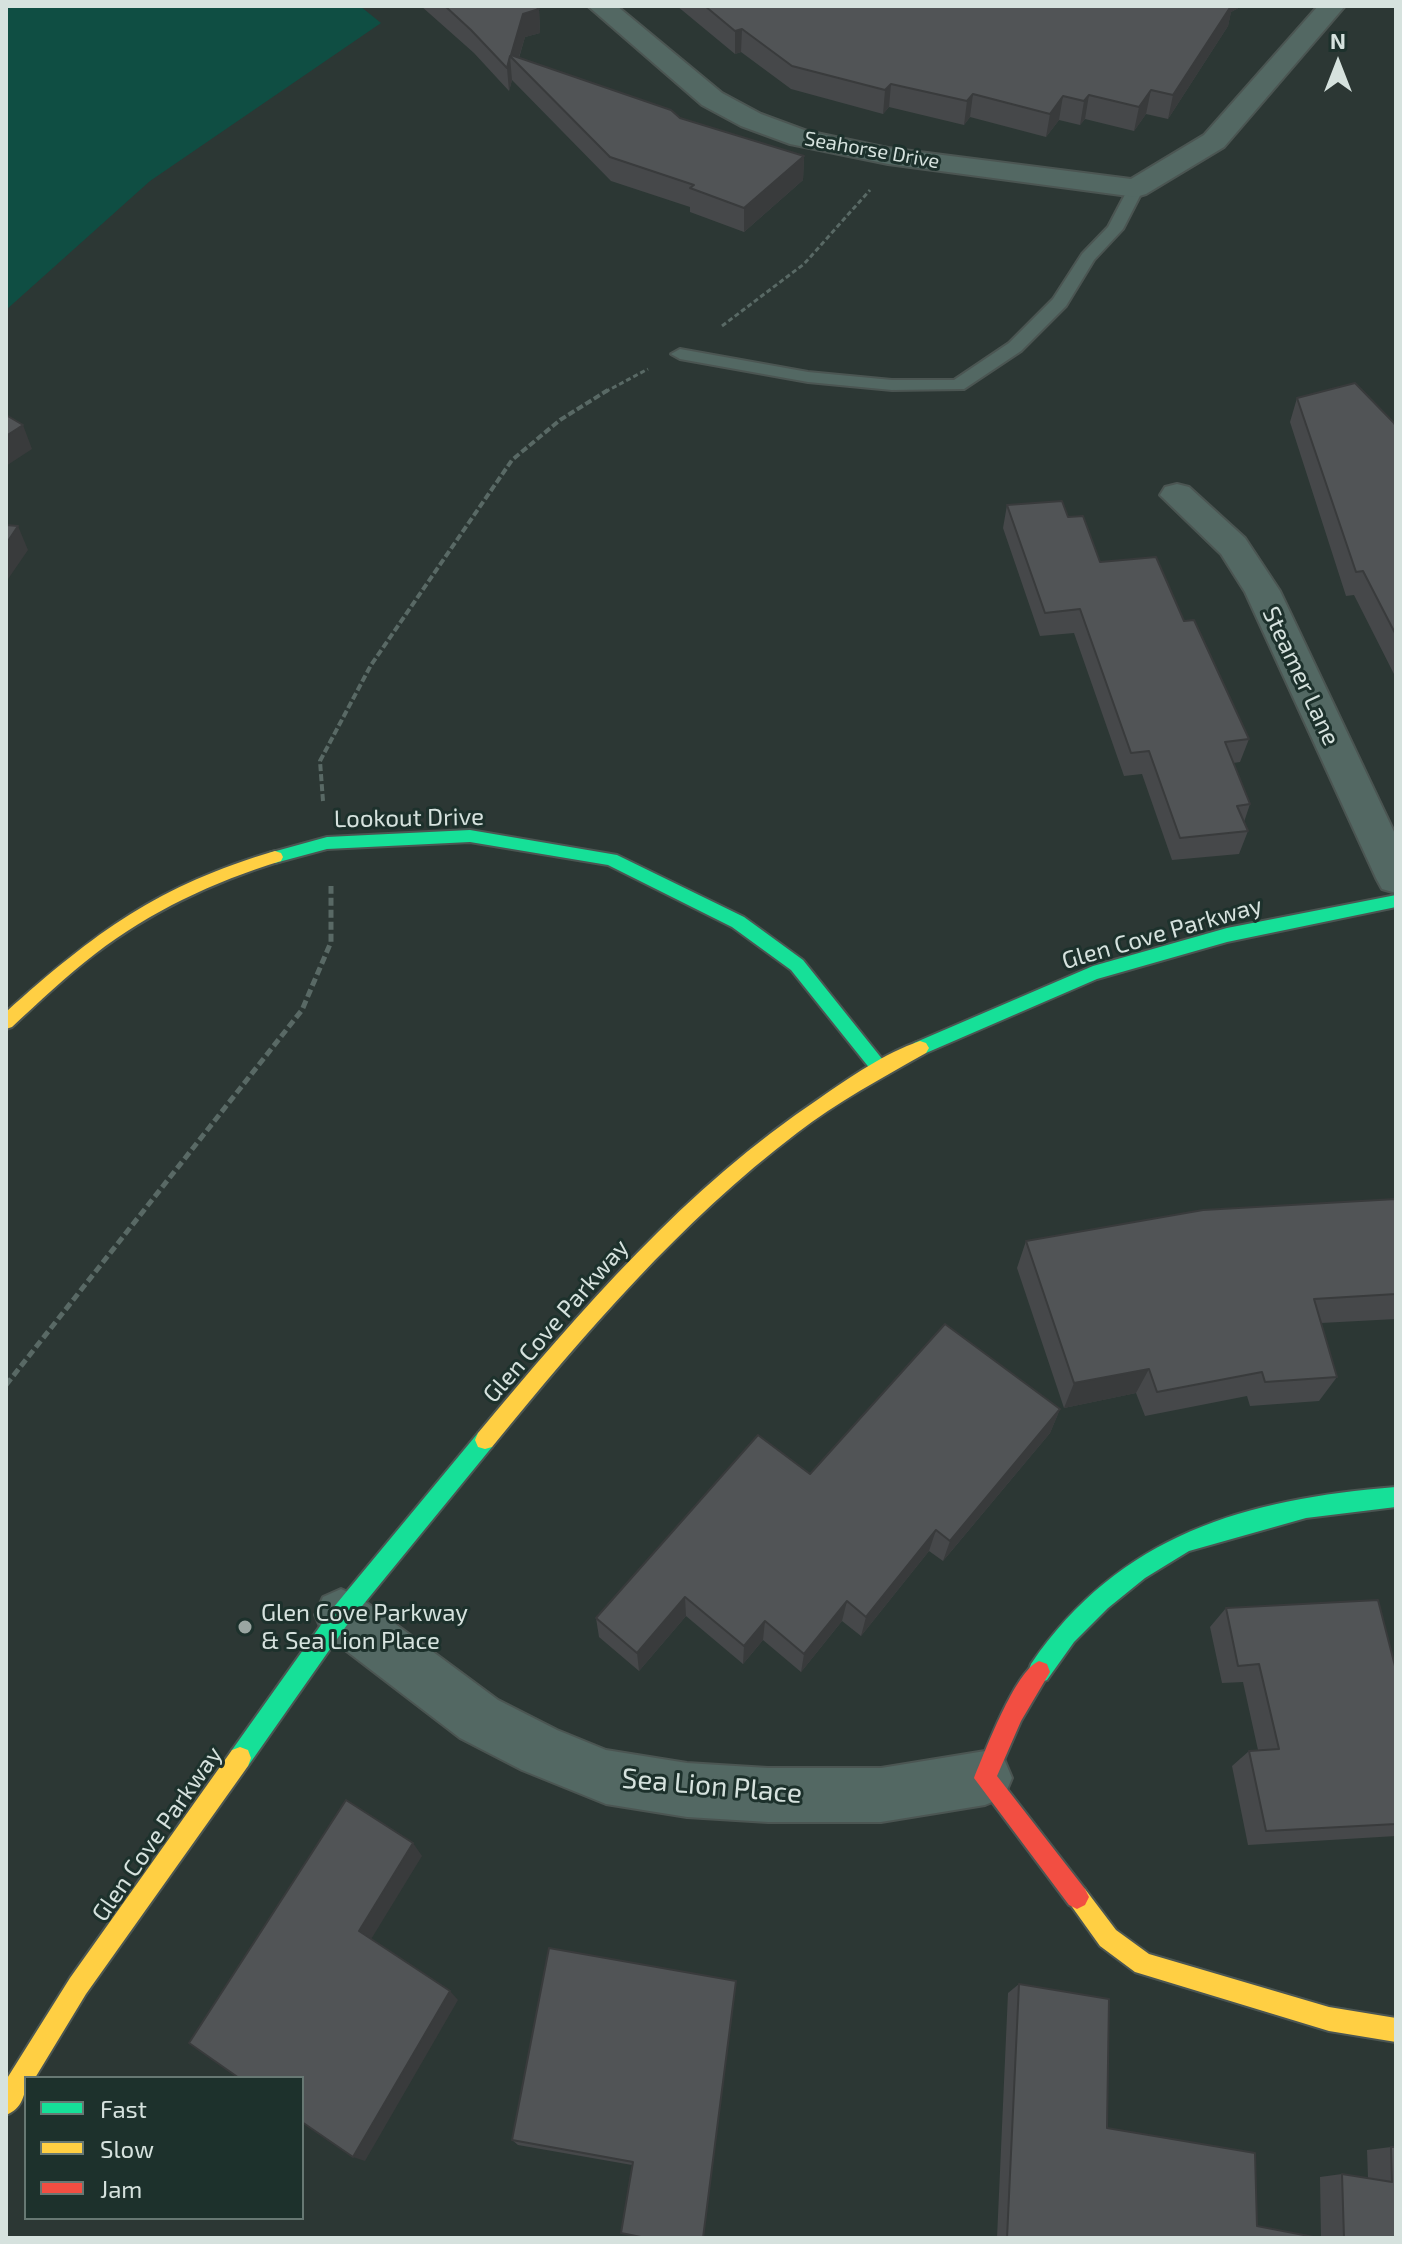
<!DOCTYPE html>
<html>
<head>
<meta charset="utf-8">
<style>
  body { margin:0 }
  #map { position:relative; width:1402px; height:2244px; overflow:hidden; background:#2c3734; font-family:"Exo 2",sans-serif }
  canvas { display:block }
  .frame { position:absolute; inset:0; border:8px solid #d6e2de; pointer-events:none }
  .legend { position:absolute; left:24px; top:2076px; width:280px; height:144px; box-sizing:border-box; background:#1d312c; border:2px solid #677873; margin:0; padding:10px 14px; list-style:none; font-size:24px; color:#d6e2de }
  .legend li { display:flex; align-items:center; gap:16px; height:40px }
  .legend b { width:40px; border:2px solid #677873 }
  .north { position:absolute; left:1298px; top:24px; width:80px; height:80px; -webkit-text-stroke:6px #1d312c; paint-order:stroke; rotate:0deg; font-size:22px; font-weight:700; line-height:32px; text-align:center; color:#d6e2de }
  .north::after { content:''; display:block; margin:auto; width:28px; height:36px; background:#d6e2de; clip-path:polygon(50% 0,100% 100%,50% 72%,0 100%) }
</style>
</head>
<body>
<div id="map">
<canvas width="1402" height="2244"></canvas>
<div class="frame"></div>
<ul class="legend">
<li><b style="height:10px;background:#16e098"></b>Fast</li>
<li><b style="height:10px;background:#ffcf43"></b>Slow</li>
<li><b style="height:10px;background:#f24e42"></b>Jam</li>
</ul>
<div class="north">N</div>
</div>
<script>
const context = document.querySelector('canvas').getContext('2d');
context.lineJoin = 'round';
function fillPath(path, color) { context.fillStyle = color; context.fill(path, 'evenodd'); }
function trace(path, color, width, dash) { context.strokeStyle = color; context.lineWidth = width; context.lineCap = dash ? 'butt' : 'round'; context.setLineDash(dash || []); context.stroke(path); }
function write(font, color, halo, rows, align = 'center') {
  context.font = font + ' "Exo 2",sans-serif'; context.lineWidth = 6; context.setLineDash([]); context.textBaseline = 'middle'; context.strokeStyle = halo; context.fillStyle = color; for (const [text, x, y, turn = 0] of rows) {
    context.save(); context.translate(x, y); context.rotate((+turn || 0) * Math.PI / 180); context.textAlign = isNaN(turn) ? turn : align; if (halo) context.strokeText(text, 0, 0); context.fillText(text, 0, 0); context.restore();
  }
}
const green = new Path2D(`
  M 6,6 L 360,6 L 381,23 L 150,181 L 6,310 Z`);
const pathFar2 = new Path2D(`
  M 722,326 L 804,264 L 870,190
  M 605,392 L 648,369`);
const pathFar1 = new Path2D(`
  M 323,801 L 320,761 L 371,665 L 512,460 L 560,420 L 608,390`);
const path = new Path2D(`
  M 6,1385 L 302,1010 L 331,942 L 331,886`);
const lane = new Path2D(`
  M 1136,183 L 1144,188 L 1123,229 L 1094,260 L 1066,306 L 1021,351 L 964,389 L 892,390 L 808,382 L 680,359 L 671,354 L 680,349 L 808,372 L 892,380 L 954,380 L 1009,343 L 1053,299 L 1082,254 L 1108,227 L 1130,185 Z`);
const street = new Path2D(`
  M 588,6 L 617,6 L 722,93 L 761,114 L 807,131 L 888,148 L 1131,179 L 1204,135 L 1318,6 L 1345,6 L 1224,147 L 1146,194 L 1136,197 L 888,164 L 790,144 L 741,126 L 702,105 Z
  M 1177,484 L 1189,487 L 1245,538 L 1280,591 L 1396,836 L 1396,893 L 1382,889 L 1376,878 L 1245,592 L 1221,554 L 1160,495 L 1165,487 Z
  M 341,1589 L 359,1597 L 498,1700 L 557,1730 L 606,1750 L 687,1763 L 768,1768 L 881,1768 L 985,1751 L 1004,1759 L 1012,1778 L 1004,1797 L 985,1805 L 881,1822 L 768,1822 L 687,1817 L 606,1804 L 522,1770 L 460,1738 L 323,1633 L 315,1615 L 323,1597 Z`);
const fast = new Path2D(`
  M 470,830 L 617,855 L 744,917 L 803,960 L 887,1065 L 890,1070 L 887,1075 L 875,1075 L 791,970 L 732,927 L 608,865 L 470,842 L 327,849 L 275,863 L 267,857 L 269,853 L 327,837 Z
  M 1396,895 L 1396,907 L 1227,942 L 1097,979 L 926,1053 L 914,1053 L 911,1048 L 914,1043 L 1093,966 L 1227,928 Z
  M 485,1431 L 492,1433 L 495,1440 L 492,1447 L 349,1622 L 248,1766 L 240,1769 L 232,1766 L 229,1758 L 232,1750 L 333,1608 L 478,1433 Z
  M 1396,1487 L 1396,1507 L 1306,1518 L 1189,1551 L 1145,1578 L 1108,1608 L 1074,1642 L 1047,1680 L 1039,1683 L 1031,1680 L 1028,1672 L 1031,1664 C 1120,1534 1246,1499 1396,1487 Z`);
const slow = new Path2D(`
  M 275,851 L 281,853 L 283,857 L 281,861 C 213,882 151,911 95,954 C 66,976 39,1002 12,1027 L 6,1029 L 6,1012 C 95,932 159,885 275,851 Z
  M 920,1041 L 926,1043 L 929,1048 L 926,1053 C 882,1078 837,1102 797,1133 C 680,1222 585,1333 492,1447 L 485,1449 L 478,1447 L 475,1440 L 478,1433 C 581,1310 685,1188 820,1098 C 850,1077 885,1053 920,1041 Z
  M 240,1747 L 248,1750 L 251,1758 L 248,1766 L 86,1994 L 35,2078 L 26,2078 C 26,2094 22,2109 6,2115 L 6,2080 L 70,1978 L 232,1750 Z
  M 1077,1885 L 1085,1889 L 1116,1930 L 1149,1954 L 1329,2007 L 1396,2018 L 1396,2042 L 1329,2031 L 1135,1972 L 1100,1946 L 1065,1897 L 1069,1889 Z`);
const jam = new Path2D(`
  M 1039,1661 L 1047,1664 L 1050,1672 L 1021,1721 L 997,1776 L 1085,1889 L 1089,1897 L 1085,1905 L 1077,1909 L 1069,1905 L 974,1778 C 985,1752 1015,1671 1039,1661 Z`);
const wall = new Path2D(`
  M 421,6 L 535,6 L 539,9 L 540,33 L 525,37 L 519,58 L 680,118 L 804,156 L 803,180 L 744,232 L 690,212 L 690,207 L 611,181 L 512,80 L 509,91 L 474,53 Z
  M 677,6 L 1242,6 L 1231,12 L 1228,26 L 1168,119 L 1146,114 L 1134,131 L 1085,119 L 1080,125 L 1059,120 L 1046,137 L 970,117 L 964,125 L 889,107 L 883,114 L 791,89 L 741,52 L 735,54 Z
  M 1297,398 L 1396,427 L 1396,678 L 1354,595 L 1346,596 L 1290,422 Z
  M 1007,505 L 1068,517 L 1100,562 L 1184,621 L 1249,739 L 1240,762 L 1233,763 L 1250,804 L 1244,822 L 1248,831 L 1239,854 L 1172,860 L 1142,774 L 1124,776 L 1074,633 L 1040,636 L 1003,528 Z
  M 1396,1199 L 1396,1319 L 1321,1323 L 1337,1377 L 1319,1401 L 1250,1406 L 1247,1396 L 1145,1416 L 1136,1393 L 1064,1408 L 1017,1268 L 1026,1241 Z
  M 1060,1409 L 1050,1433 L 943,1561 L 929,1551 L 861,1636 L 842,1621 L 801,1672 L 763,1640 L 743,1664 L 686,1616 L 639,1671 L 599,1637 L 596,1618 L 810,1474 Z
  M 1226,1608 L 1396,1670 L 1396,1836 L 1248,1845 L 1232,1766 L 1249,1751 L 1258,1750 L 1243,1682 L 1222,1683 L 1210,1627 Z
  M 736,1981 L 632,2165 L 518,2145 L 512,2140 Z
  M 1019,1984 L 1107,2128 L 1257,2226 L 1319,2238 L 997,2238 L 1008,1993 Z
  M 1391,2147 L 1396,2238 L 1321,2238 L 1320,2177 L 1342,2174 L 1368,2178 L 1367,2150 Z`);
const shadedWall = new Path2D(`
  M 1222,6 L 1242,6 L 1231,12 L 1228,26 L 1168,119 L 1173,95 Z
  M 539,9 L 540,33 L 525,37 L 517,63 L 511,55 L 523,14 Z
  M 742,29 L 741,52 L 735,54 L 735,31 Z
  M 510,56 L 512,80 L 509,91 L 507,68 Z
  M 891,84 L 889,107 L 883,114 L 885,90 Z
  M 1151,90 L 1146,114 L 1134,131 L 1139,107 Z
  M 973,94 L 970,117 L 964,125 L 967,101 Z
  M 1089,95 L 1085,119 L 1080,125 L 1084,101 Z
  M 1063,96 L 1059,120 L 1046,137 L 1050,114 Z
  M 804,156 L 803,180 L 744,232 L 744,208 Z
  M 23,425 L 32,449 L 6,466 L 6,436 Z
  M 18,526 L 28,550 L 6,582 L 6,544 Z
  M 1149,1369 L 1136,1393 L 1064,1408 L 1074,1383 Z
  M 1060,1409 L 1050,1433 L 943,1561 L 950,1541 Z
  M 936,1530 L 929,1551 L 861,1636 L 866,1617 Z
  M 685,1597 L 686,1616 L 639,1671 L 637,1653 Z
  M 847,1601 L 842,1621 L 801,1672 L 804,1654 Z
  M 765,1621 L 763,1640 L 743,1664 L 744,1646 Z
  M 413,1843 L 422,1856 L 370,1941 L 359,1931 Z
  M 450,1991 L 458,2000 L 365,2161 L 353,2157 Z`);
const building = new Path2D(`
  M 445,6 L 535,6 L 539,9 L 523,14 L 511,55 L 671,110 L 680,118 L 804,156 L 744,208 L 690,188 L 694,185 L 610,157 L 510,56 L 507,68 L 471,30 Z
  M 705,6 L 1231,6 L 1173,95 L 1151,90 L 1139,107 L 1089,95 L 1084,101 L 1063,96 L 1050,114 L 973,94 L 967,101 L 891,84 L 885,90 L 792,66 L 742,29 L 735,31 Z
  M 1355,383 L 1394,423 L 1396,427 L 1396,635 L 1363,571 L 1356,572 L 1297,398 Z
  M 6,415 L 23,425 L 6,436 Z
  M 1062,501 L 1068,517 L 1083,516 L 1100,562 L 1156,557 L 1184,621 L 1194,620 L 1249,739 L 1225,742 L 1250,804 L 1237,806 L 1248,831 L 1180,838 L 1149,751 L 1131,753 L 1080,609 L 1045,613 L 1007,505 Z
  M 6,525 L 18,526 L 6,544 Z
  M 1396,1199 L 1396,1294 L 1314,1299 L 1337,1377 L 1265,1382 L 1262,1372 L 1157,1392 L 1149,1369 L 1074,1383 L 1026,1241 L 1203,1210 Z
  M 945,1324 L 1060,1409 L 950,1541 L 936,1530 L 866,1617 L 847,1601 L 804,1654 L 765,1621 L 744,1646 L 685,1597 L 637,1653 L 596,1618 L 758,1435 L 810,1474 Z
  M 1378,1600 L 1396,1670 L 1396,1824 L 1266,1831 L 1249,1751 L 1279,1749 L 1259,1664 L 1238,1666 L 1226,1608 Z
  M 346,1800 L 413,1843 L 359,1931 L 450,1991 L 353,2157 L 302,2122 L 302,2078 L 239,2078 L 189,2043 Z
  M 549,1948 L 736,1981 L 703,2238 L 646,2238 L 621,2233 L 633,2162 L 512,2140 Z
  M 1019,1984 L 1109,1999 L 1107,2128 L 1255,2153 L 1257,2226 L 1319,2238 L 1007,2238 Z
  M 1391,2147 L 1396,2147 L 1396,2238 L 1344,2238 L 1342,2174 L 1392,2182 Z`);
const markers = [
  [245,1627,8,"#9aa6a2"]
];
const farStreetnames = [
  ["Seahorse Drive",872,150,10]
];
const streetNames = [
  ["Steamer Lane",1301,676,65],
  ["Lookout Drive",409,818,-1],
  ["Glen Cove Parkway",1162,933,-16],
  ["Glen Cove Parkway",556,1321,-49],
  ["Glen Cove Parkway",157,1834,-55]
];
const poiNames = [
  ["Glen Cove Parkway",261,1613],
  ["& Sea Lion Place",261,1641]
];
const nearStreetnames = [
  ["Sea Lion Place",712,1786,5]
];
fillPath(green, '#0f4e43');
trace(lane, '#4b5552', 4);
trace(street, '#4b5552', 4);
trace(fast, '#4b5552', 4);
trace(slow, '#4b5552', 4);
trace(jam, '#4b5552', 4);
trace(pathFar2, '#596965', 3, [5, 3]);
trace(pathFar1, '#596965', 4, [7, 3]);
trace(path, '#596965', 5, [8, 4]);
fillPath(lane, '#536863');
fillPath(street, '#536863');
fillPath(fast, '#16e098');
fillPath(slow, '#ffcf43');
fillPath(jam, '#f24e42');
fillPath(wall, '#46484a');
fillPath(shadedWall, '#393b3c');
fillPath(building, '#515456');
trace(building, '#393b3c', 2);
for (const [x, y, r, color] of markers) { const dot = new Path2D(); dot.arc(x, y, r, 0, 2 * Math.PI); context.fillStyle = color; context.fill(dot); trace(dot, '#1d312c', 3); }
write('20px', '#d6e2de', '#1d312c', farStreetnames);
write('24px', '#d6e2de', '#1d312c', streetNames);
write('24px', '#d6e2de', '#1d312c', poiNames, 'left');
write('28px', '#d6e2de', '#1d312c', nearStreetnames);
</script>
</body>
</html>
